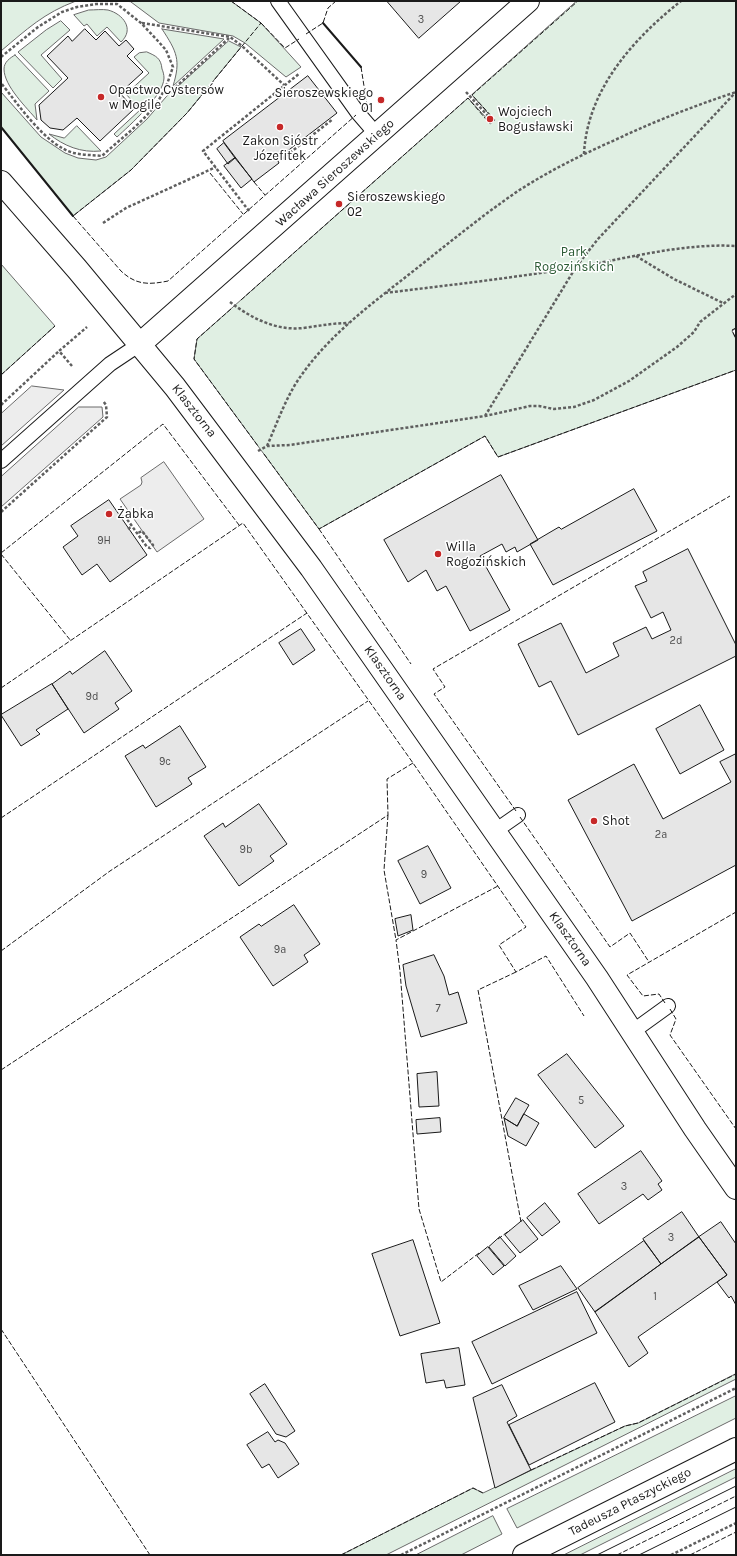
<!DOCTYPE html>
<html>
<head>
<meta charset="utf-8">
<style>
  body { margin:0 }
  #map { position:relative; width:737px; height:1556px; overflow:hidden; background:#fff; font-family:Karla,sans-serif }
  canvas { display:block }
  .frame { position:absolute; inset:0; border:2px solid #1a1a1a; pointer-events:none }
</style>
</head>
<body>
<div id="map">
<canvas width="737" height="1556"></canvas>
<div class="frame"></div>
</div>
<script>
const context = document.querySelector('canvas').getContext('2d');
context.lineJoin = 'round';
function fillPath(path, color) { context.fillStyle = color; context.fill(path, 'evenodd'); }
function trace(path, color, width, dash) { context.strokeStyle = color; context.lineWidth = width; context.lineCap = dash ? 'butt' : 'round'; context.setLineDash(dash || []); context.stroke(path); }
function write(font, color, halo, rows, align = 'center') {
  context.font = font + ' Karla,sans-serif'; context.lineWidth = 3; context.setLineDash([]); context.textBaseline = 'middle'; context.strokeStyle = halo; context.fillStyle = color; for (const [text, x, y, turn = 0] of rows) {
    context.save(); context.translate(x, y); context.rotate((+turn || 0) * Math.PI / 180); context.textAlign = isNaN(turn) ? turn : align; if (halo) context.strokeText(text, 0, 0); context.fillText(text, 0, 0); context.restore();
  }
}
const green = new Path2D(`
  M 1,1 L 76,1 C 44,13 27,29 1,51 Z
  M 126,1 L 231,1 L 261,23 L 301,67 L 286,77 L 245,43 L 233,36 L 159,23 L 131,2 Z
  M 577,1 L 736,1 L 736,328 L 732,331 L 736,339 L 736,370 L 498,457 L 485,436 L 319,529 L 194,359 L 197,339 L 468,98 L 491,123 L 494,120 L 472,95 Z
  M 89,10 C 95,10 102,9 108,10 C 123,14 135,29 121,42 L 107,27 L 97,36 L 87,24 L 84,26 L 74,15 Z
  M 61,21 L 70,30 L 41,55 L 62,79 L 53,88 L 18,52 L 46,30 Z
  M 162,29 L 224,39 L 173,86 C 181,60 177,52 162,29 Z
  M 229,41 L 241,47 L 187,113 L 131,170 L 73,216 L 1,127 L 1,92 L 41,137 L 65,153 L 78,158 L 96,160 L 106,157 L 147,119 L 166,97 Z
  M 147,52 C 156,56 161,58 162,69 C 163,71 164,75 164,78 C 164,95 129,126 117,137 L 114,134 L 140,110 L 126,94 L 149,73 L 134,57 L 139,53 Z
  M 15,55 L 49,91 L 35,104 L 37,120 C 27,108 4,86 4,69 C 4,62 10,58 15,55 Z
  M 77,126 L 101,151 C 81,153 64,146 49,134 L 64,138 Z
  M 1,264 L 55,326 L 1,375 Z
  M 736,1374 L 736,1379 L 386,1555 L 341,1555 L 473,1488 L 483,1493 L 625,1426 L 638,1423 Z
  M 736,1396 L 736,1418 L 517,1528 L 507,1509 Z
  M 736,1469 L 736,1477 L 580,1555 L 564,1555 Z
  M 493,1516 L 502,1534 L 461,1555 L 416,1555 Z`);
const parking = new Path2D(`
  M 32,386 L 64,390 L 1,446 L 1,414 Z
  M 79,407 L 102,407 L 103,417 L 1,507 L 1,477 Z
  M 164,462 L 204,519 L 157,552 L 120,499 L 141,485 L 142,482 L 141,478 Z`);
const building = new Path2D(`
  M 387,1 L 461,1 L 419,38 Z
  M 85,29 L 96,40 L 105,31 L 119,46 L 126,40 L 134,49 L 127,56 L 143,72 L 120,93 L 134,109 L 100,141 L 77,118 L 63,130 L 50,128 L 41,120 L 39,105 L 68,78 L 47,56 L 68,36 L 72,41 Z
  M 308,76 L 337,113 L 277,159 L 279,163 L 254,182 L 223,141 Z
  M 224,143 L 235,158 L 228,164 L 217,149 Z
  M 235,158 L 252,179 L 241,188 L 224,166 Z
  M 501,475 L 538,540 L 517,552 L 515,547 L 506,552 L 502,544 L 480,556 L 510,610 L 470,631 L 446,586 L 437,591 L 426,570 L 408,582 L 384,540 Z
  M 634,489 L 657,531 L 553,585 L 530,544 L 559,527 L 561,529 Z
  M 109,500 L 147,555 L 110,582 L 97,564 L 82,575 L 63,547 L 78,536 L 71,526 Z
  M 688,549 L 736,645 L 736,656 L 578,735 L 551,681 L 539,687 L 518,644 L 561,623 L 586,673 L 619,656 L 613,643 L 646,627 L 652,639 L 671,630 L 663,612 L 651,618 L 635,586 L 647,581 L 643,572 Z
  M 301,629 L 315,650 L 293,665 L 279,643 Z
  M 105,651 L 132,691 L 115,703 L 119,709 L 84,733 L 52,684 L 70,671 L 72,674 Z
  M 52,684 L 68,709 L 36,730 L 40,734 L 21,746 L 1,715 Z
  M 700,705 L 724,750 L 680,774 L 656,729 Z
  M 180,726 L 206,767 L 188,778 L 192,784 L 156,807 L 125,756 L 143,745 L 145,748 Z
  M 736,754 L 736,865 L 632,921 L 568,800 L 634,764 L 663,819 L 731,782 L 720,762 Z
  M 259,804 L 287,844 L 270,856 L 274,861 L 239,886 L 204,836 L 223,823 L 225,827 Z
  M 428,846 L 451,888 L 420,904 L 398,861 Z
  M 294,905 L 320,944 L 304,955 L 308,962 L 273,986 L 240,937 L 259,924 L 261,926 Z
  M 411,915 L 413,930 L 398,936 L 395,919 Z
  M 434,955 L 444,976 L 449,995 L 458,992 L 467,1023 L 421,1037 L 406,986 L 403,965 Z
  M 567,1054 L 624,1126 L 595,1148 L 538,1075 Z
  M 437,1072 L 439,1106 L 419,1107 L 417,1074 Z
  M 516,1098 L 529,1105 L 517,1126 L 504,1118 Z
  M 524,1114 L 539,1123 L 526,1146 L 508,1136 L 504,1118 L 517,1126 Z
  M 440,1118 L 441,1132 L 417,1134 L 416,1120 Z
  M 641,1151 L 662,1181 L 658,1184 L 662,1190 L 648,1200 L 643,1194 L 599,1224 L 578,1194 Z
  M 545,1203 L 560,1222 L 542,1236 L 527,1218 Z
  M 682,1212 L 699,1237 L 661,1264 L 643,1239 Z
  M 523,1220 L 538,1239 L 520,1253 L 505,1235 Z
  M 721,1222 L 736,1244 L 736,1305 L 731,1296 L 729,1298 L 717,1282 L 727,1275 L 699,1237 Z
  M 500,1237 L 516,1256 L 505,1266 L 489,1247 Z
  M 699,1237 L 727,1275 L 638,1337 L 648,1353 L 629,1367 L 595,1312 Z
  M 413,1240 L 440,1323 L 400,1336 L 372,1254 Z
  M 644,1241 L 661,1264 L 595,1312 L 578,1288 Z
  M 488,1247 L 504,1266 L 493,1275 L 477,1256 Z
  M 561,1266 L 577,1289 L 533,1310 L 519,1286 Z
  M 577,1292 L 597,1333 L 492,1384 L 472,1342 Z
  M 459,1348 L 465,1385 L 446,1388 L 444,1380 L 426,1383 L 421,1354 Z
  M 595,1383 L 615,1422 L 529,1465 L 509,1425 Z
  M 265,1384 L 295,1431 L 286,1437 L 276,1434 L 250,1394 Z
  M 502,1385 L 517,1416 L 507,1422 L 531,1470 L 495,1488 L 473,1398 Z
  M 268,1432 L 275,1442 L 278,1440 L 285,1443 L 299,1464 L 278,1478 L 269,1464 L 262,1468 L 247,1445 Z`);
const path = new Path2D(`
  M 142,23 L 230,37 L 242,46 L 284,85
  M 1,57 L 38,27 L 62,12 L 77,7 L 96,4 L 117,4 L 141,23 L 157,40 L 166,50 L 173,67 C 170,75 168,83 164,90 C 153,116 122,137 102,156 C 92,155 83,155 74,153 C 46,146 18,104 1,83
  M 164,91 L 168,94 L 229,38
  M 466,92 L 488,116
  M 584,154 C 587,90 633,39 681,1
  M 282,159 L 333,119
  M 249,211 L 203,151 L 300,73
  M 103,223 L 126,208 L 216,167
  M 636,256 L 674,279 L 723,303
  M 385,293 C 449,285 514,278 577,267 C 629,258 683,243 736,246
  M 230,302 C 251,318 276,331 303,328 C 319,326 333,323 349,323
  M 72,366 L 59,351 L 87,327
  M 1,405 L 59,351
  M 485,416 L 576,267 L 598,239 L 735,93
  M 267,446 C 278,421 287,394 303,373 C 331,334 370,305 407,276 C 444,247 480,217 518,191 C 549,171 581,155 615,140 C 655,121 694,106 736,92
  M 258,451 L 267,446 L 290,445 L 485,416 L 530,406 L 539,406 L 554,409 L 574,407 L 594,400 L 629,381 L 677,347 L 694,332 L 700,322 L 736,294
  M 1,512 L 107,417 L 106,405 L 103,401
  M 120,517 L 124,515 L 147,547 L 150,548 L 153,545 L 142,531 L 138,533
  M 128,529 L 132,526
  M 401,1555 L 736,1388
  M 671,1555 L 736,1523`);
const lane = new Path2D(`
  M 278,1 L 358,113 L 377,135
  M 1,461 L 110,364 L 140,344
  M 495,831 L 518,815
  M 632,1032 L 668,1006`);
const street = new Path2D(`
  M 140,344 L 528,1`);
const secondary = new Path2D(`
  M 1,182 L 77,269 L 175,387 L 311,568 L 597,978 L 695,1129 L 736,1188`);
const primary = new Path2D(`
  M 524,1555 L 736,1449`);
const tram = new Path2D(`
  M 597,1555 L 736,1486
  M 639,1555 L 736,1507`);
const fence = new Path2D(`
  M 231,1 L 261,23 L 187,113 L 131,170 L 73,216 L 121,271 C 136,285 148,285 168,281 L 356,115
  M 261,23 L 285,48 L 299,39
  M 306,34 L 323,23 L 328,8 L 336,1
  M 361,67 L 367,105 L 362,110
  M 210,173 L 243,214
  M 254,182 L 265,195
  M 241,300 L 468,98 L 490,124 L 495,120 L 472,95 L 578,1
  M 231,309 L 197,339 L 194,359 L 258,446
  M 736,328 L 732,330 L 736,339
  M 1,375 L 55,326
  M 264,454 L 319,529 L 485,436 L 498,457 L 736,370
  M 319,529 L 411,664
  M 1,553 L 163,424 L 239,525
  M 1,554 L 71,641
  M 1,688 L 243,523 L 413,763 L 526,927 L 499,945 L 516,972 L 546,956 L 584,1016
  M 516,811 L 434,694 L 445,687 L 433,669 L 730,496
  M 388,815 L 384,870 L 396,940
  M 520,817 L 610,947 L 630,933 L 649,962
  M 1,818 L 307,613
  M 1,951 L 110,871 L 368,701
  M 516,972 L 478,990 L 521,1222 L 519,1223
  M 665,1003 L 659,994 L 643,996 L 627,975 L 736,912
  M 670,1009 L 676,1019 L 670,1035 L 736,1129
  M 1,1070 L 388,815 L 387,779 L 413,763
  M 498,1239 L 510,1230
  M 479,1253 L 441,1282 L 419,1209 L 400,971 L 396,940 L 498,886
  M 1,1329 L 150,1555
  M 531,1470 L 625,1426 L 638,1423 L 736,1374
  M 341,1555 L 473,1488 L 483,1493
  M 617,1555 L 736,1496
  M 690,1555 L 736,1532`);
const wall = new Path2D(`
  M 323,23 L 361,67
  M 1,127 L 73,216`);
const markers = [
  [101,97,4,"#c62828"],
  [381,100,4,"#c62828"],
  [490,119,4,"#c62828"],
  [280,127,4,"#c62828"],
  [339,204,4,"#c62828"],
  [109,514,4,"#c62828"],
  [438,554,4,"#c62828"],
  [594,821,4,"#c62828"]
];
const numberNames = [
  ["3",421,20],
  ["9H",104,541],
  ["2d",676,641],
  ["9d",92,697],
  ["9c",165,762],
  ["2a",661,835],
  ["9b",246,850],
  ["9",424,875],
  ["9a",280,950],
  ["7",438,1009],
  ["5",581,1101],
  ["3",624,1187],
  ["3",671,1238],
  ["1",655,1297]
];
const poiNames = [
  ["Opactwo Cystersów",109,90],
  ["w Mogile",109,105],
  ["Sieroszewskiego",373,93,"right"],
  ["01",373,108,"right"],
  ["Wojciech",498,112],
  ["Bogusławski",498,127],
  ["Zakon Sióstr",280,141,"center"],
  ["Józefitek",280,156,"center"],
  ["Sieroszewskiego",347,197],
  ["02",347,212],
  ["Żabka",117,514],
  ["Willa",446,547],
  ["Rogozińskich",446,562],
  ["Shot",602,821]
];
const streetNames = [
  ["Wacława Sieroszewskiego",335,173,-42],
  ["Klasztorna",194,411,52],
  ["Klasztorna",385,673,55],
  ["Klasztorna",570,939,55],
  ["Tadeusza Ptaszyckiego",630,1502,-27]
];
const parkNames = [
  ["Park",574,252],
  ["Rogozińskich",574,267]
];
fillPath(green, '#e0efe3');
trace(green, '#6a6a6a', 1);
fillPath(parking, '#ededed');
trace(parking, '#6a6a6a', 1);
fillPath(building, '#e6e6e6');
trace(building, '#1a1a1a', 1);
trace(lane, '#1a1a1a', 16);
trace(street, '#1a1a1a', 24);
trace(secondary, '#1a1a1a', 24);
trace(primary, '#1a1a1a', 24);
trace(path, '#5f5f5f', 2.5, [3, 2]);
trace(lane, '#fff', 14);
trace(street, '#fff', 22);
trace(secondary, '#fff', 22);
trace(primary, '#fff', 22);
trace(tram, '#1a1a1a', 1);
trace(fence, '#1a1a1a', 1, [5, 2]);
trace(wall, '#1a1a1a', 2);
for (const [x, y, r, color] of markers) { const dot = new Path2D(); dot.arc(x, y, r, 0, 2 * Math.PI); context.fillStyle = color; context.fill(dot); trace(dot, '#fff', 1.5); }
write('11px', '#4d4d4d', null, numberNames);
write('13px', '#1a1a1a', '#fff', poiNames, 'left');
write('13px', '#1a1a1a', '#fff', streetNames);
write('13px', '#2b5a34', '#fff', parkNames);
</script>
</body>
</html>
